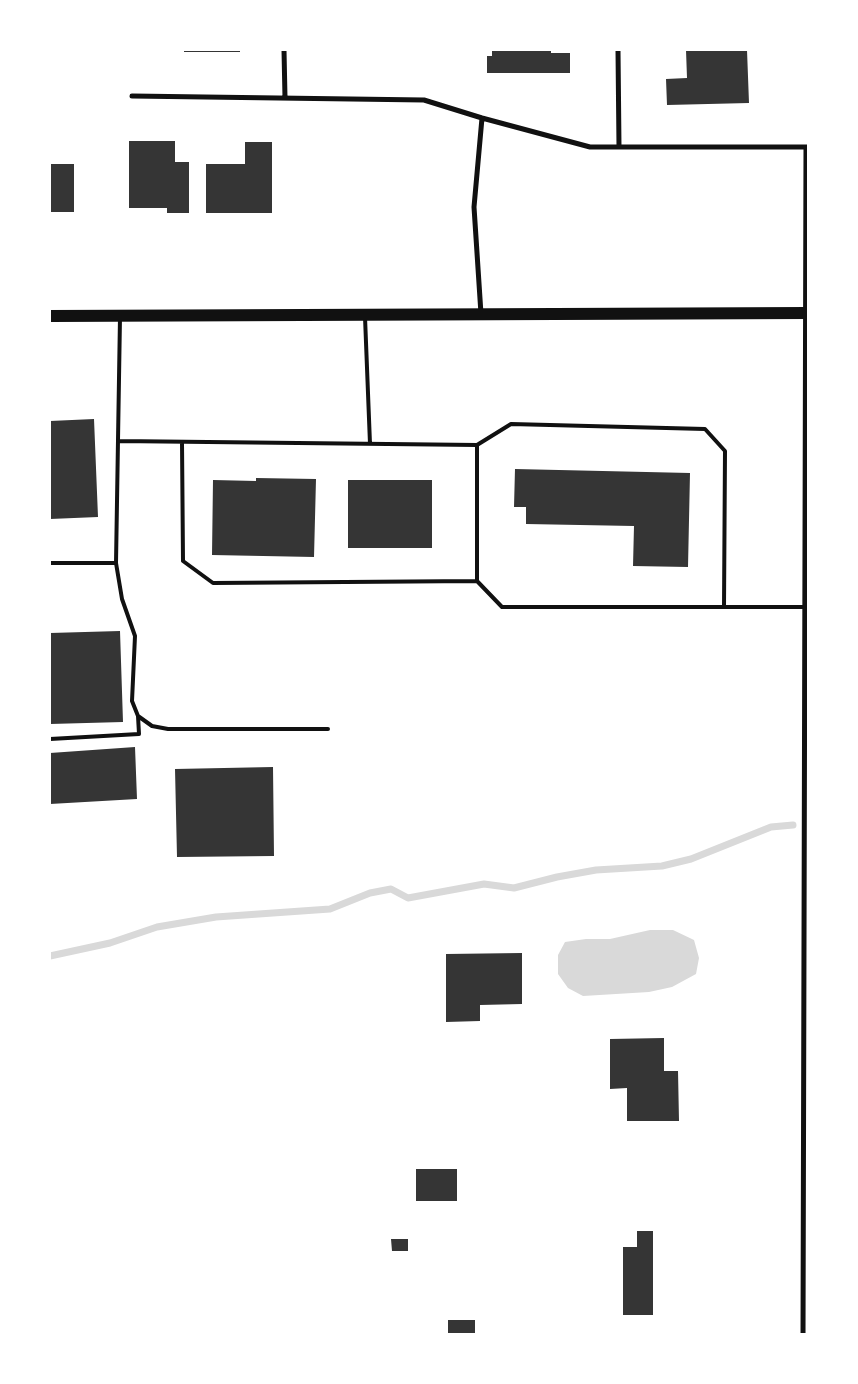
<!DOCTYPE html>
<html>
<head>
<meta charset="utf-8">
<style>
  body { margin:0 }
  #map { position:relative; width:858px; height:1384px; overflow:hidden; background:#fff; font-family:"Sofia Sans Condensed",sans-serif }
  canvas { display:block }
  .frame { position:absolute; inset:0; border:51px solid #fff; pointer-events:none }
</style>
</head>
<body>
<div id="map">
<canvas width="858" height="1384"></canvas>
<div class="frame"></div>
</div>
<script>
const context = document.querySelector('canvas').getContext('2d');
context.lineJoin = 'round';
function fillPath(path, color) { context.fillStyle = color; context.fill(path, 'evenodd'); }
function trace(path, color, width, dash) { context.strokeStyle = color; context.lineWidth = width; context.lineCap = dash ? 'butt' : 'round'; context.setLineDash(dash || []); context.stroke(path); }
const water = new Path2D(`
  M 650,930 L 673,930 L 694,940 L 699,958 L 696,974 L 672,987 L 649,992 L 583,996 L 568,988 L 558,974 L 558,955 L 565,942 L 586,939 L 610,939 Z`);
const stream = new Path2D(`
  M 50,956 L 110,943 L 157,927 L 216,917 L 330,909 L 370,893 L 391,889 L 408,898 L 484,884 L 514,888 L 557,877 L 596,870 L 662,866 L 691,859 L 771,827 L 793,825`);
const building = new Path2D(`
  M 184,50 L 240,50 L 240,52 L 184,52 Z
  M 492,50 L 551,50 L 551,53 L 570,53 L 570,73 L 487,73 L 487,56 L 492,56 Z
  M 686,50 L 747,50 L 749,103 L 667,105 L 666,79 L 687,78 Z
  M 129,141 L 175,141 L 175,162 L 189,162 L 189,213 L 167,213 L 167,208 L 129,208 Z
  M 245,142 L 272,142 L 272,213 L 206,213 L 206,164 L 245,164 Z
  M 50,164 L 74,164 L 74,212 L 50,212 Z
  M 94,419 L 98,517 L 50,519 L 50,421 Z
  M 515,469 L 690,473 L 688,567 L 633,566 L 634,526 L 526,524 L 526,507 L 514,507 Z
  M 256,478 L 316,479 L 314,557 L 212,555 L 213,480 L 256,481 Z
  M 348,480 L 432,480 L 432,548 L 348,548 Z
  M 120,631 L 123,722 L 50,724 L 50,633 Z
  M 135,747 L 137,799 L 50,804 L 50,753 Z
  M 273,767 L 274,856 L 177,857 L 175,769 Z
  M 522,953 L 522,1004 L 480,1005 L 480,1021 L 446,1022 L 446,954 Z
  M 664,1038 L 664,1071 L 678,1071 L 679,1121 L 627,1121 L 627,1088 L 610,1089 L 610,1039 Z
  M 416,1169 L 457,1169 L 457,1201 L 416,1201 Z
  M 637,1231 L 653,1231 L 653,1315 L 623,1315 L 623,1247 L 637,1247 Z
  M 391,1239 L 408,1239 L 408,1251 L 392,1251 Z
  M 448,1320 L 475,1320 L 475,1334 L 448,1334 Z`);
const service = new Path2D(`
  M 120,317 L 116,563 L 122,599 L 135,636 L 132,701 L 138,716 L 152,726 L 168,729 L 328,729
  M 365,317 L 370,444
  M 118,441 L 477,445 L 511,424 L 705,429 L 725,451 L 724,607
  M 182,442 L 183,561 L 213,583 L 477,581 L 502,607 L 805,607
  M 477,445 L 477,581
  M 50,563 L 116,563
  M 50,739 L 139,734 L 138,716`);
const minor = new Path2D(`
  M 284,50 L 285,98
  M 618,50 L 619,147
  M 132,96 L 424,100 L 482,118 L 590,147 L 808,147
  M 481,314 L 474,207 L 482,118
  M 803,1334 L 806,147`);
const primary = new Path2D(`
  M 50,316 L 808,313`);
fillPath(water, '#d9d9d9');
trace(stream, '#d9d9d9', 7);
fillPath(building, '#353535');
trace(service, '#111', 4);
trace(minor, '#111', 5);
trace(primary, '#111', 12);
</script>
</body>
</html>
